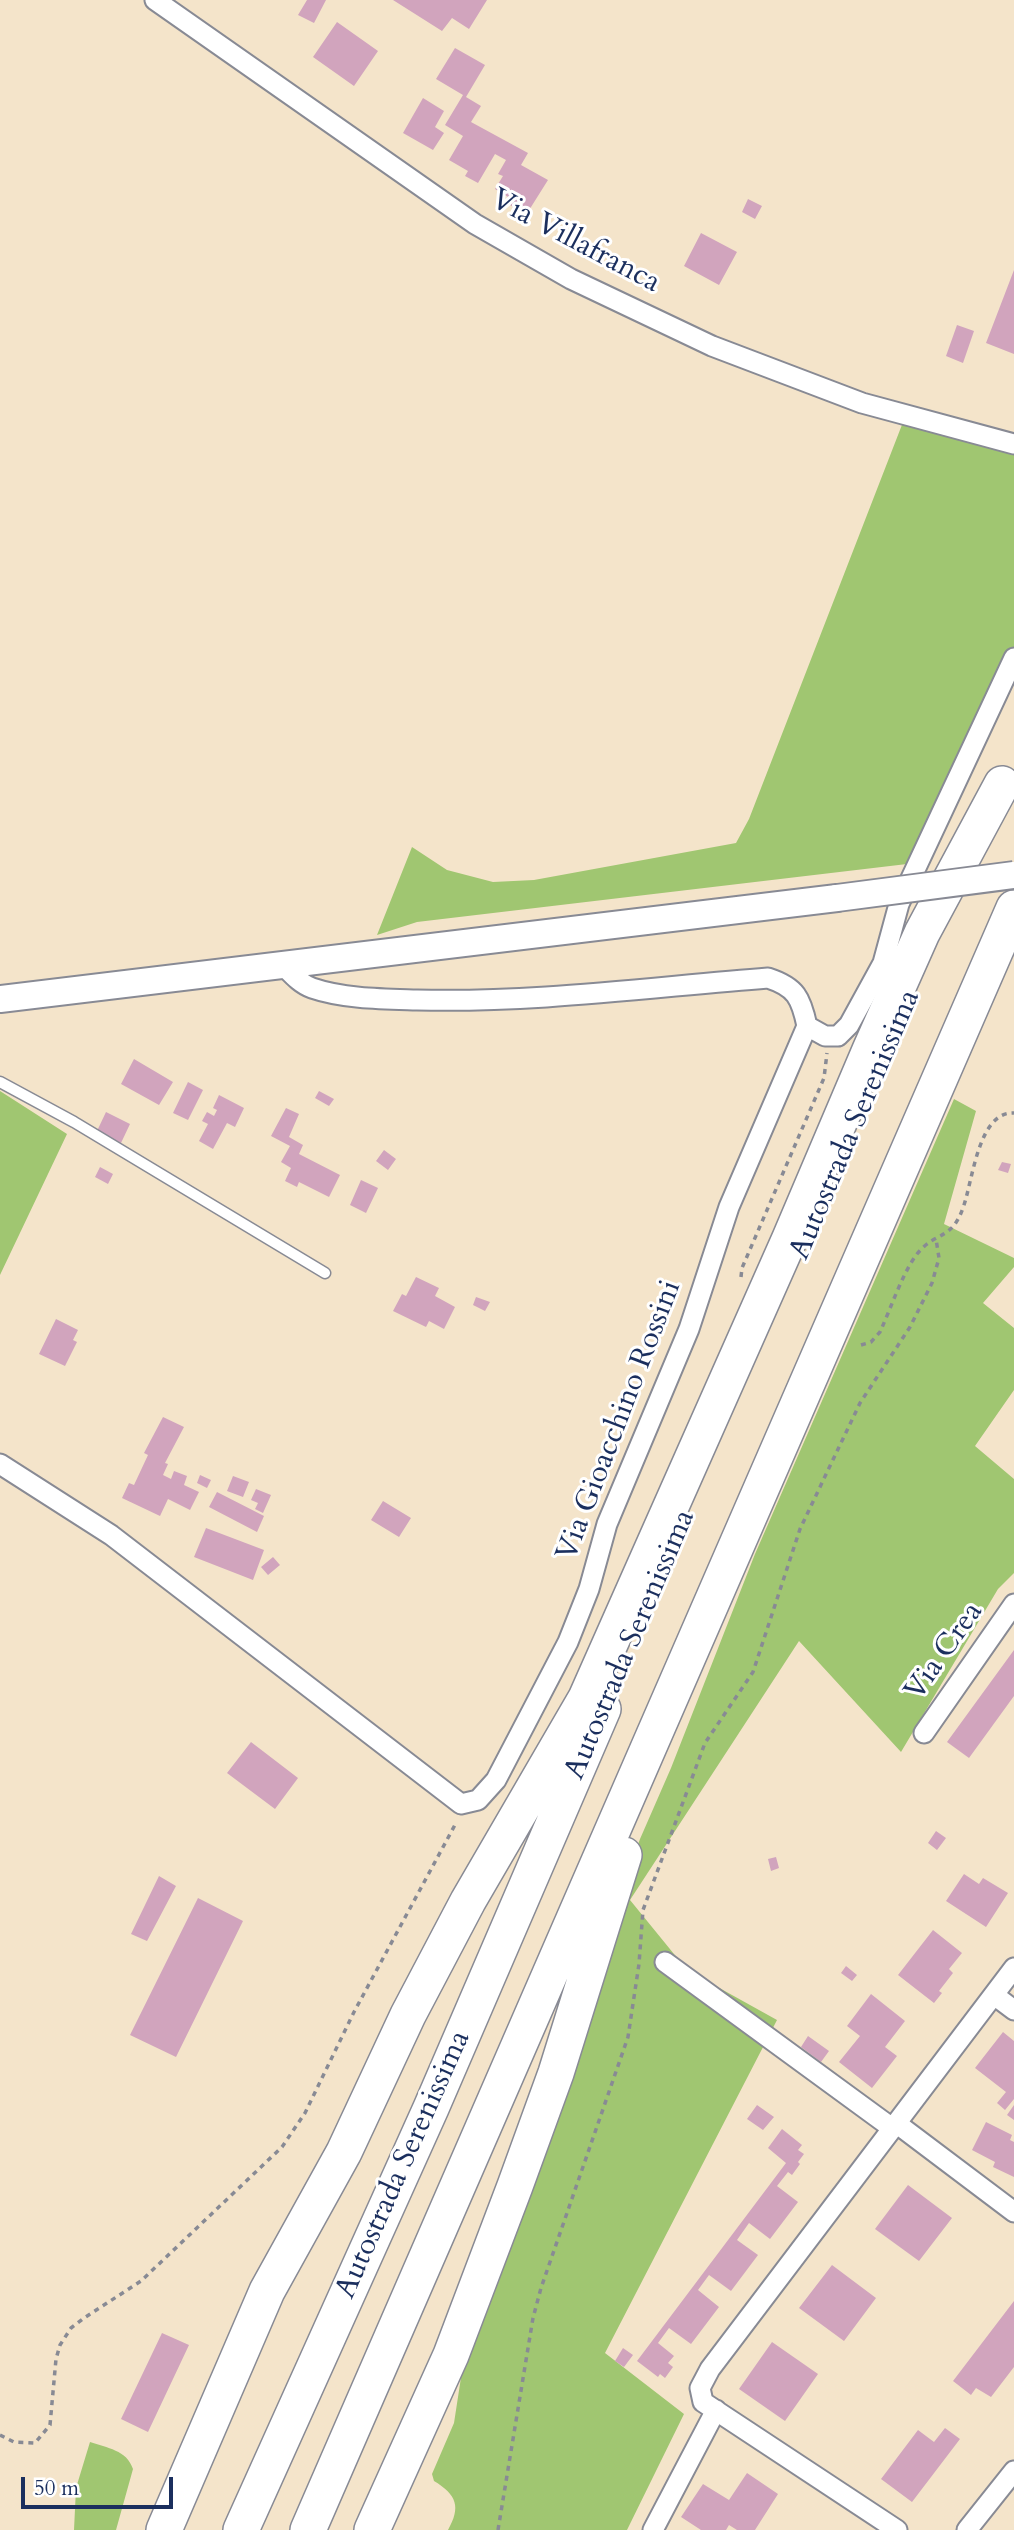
<!DOCTYPE html>
<html>
<head>
<meta charset="utf-8">
<style>
  body { margin:0 }
  #map { position:relative; width:1014px; height:2530px; overflow:hidden; background:#f4e4ca; font-family:Cardo,serif }
  canvas { display:block }
  .scale { position:absolute; left:21px; top:2477px; width:152px; height:32px; box-sizing:border-box; border:4px solid #1b2f5e; border-top:0; padding-left:9px; font-size:21px; line-height:24px; white-space:nowrap; color:#1b2f5e; -webkit-text-stroke:5px #fff; paint-order:stroke }
</style>
</head>
<body>
<div id="map">
<canvas width="1014" height="2530"></canvas>
<div class="scale">50 m</div>
</div>
<script>
const context = document.querySelector('canvas').getContext('2d');
context.lineJoin = 'round';
function fillPath(path, color) { context.fillStyle = color; context.fill(path, 'evenodd'); }
function trace(path, color, width, dash) { context.strokeStyle = color; context.lineWidth = width; context.lineCap = dash ? 'butt' : 'round'; context.setLineDash(dash || []); context.stroke(path); }
function write(font, color, halo, rows, align = 'center') {
  context.font = font + ' Cardo,serif'; context.lineWidth = 6; context.setLineDash([]); context.textBaseline = 'middle'; context.strokeStyle = halo; context.fillStyle = color; for (const [text, x, y, turn = 0] of rows) {
    context.save(); context.translate(x, y); context.rotate((+turn || 0) * Math.PI / 180); context.textAlign = isNaN(turn) ? turn : align; if (halo) context.strokeText(text, 0, 0); context.fillText(text, 0, 0); context.restore();
  }
}
const green = new Path2D(`
  M 905,417 L 1014,437 L 1014,666 L 930,861 L 908,861 L 907,864 L 417,922 L 377,935 L 412,847 L 447,870 L 493,882 L 534,880 L 736,843 L 749,819 Z
  M 0,1091 L 67,1134 L 0,1275 Z
  M 954,1099 L 976,1111 L 944,1224 L 1014,1258 L 1014,1267 L 983,1303 L 1014,1328 L 1014,1390 L 975,1446 L 1014,1479 L 1014,1573 L 998,1589 L 901,1752 L 799,1641 L 630,1900 L 687,1970 L 777,2020 L 605,2353 L 684,2414 L 627,2530 L 448,2530 C 461,2507 457,2495 434,2481 L 432,2474 L 454,2423 L 464,2358 L 594,1966 L 640,1839 L 671,1768 L 755,1554 Z
  M 90,2442 C 107,2448 127,2450 133,2469 L 116,2530 L 74,2530 L 76,2488 Z`);
const building = new Path2D(`
  M 307,0 L 326,0 L 314,23 L 298,15 Z
  M 393,0 L 487,0 L 469,29 L 452,18 L 442,31 Z
  M 337,22 L 378,51 L 354,86 L 313,57 Z
  M 455,48 L 485,65 L 466,97 L 481,106 L 471,122 L 528,153 L 521,165 L 548,180 L 526,215 L 510,205 L 513,200 L 495,189 L 503,176 L 498,174 L 506,160 L 495,154 L 478,183 L 465,176 L 468,171 L 449,160 L 463,136 L 445,125 L 463,95 L 436,79 Z
  M 423,98 L 444,111 L 435,127 L 444,133 L 433,150 L 403,133 Z
  M 748,199 L 762,206 L 755,219 L 742,212 Z
  M 701,233 L 737,252 L 719,285 L 684,266 Z
  M 1014,270 L 1014,354 L 986,343 Z
  M 957,325 L 974,331 L 963,363 L 946,356 Z
  M 134,1059 L 173,1082 L 159,1105 L 121,1084 Z
  M 188,1082 L 203,1090 L 188,1120 L 173,1113 Z
  M 319,1091 L 334,1099 L 329,1106 L 315,1098 Z
  M 219,1095 L 244,1108 L 235,1127 L 227,1123 L 213,1149 L 199,1141 L 208,1124 L 202,1121 L 207,1112 L 214,1116 L 217,1110 L 213,1108 Z
  M 286,1108 L 299,1114 L 289,1137 L 303,1145 L 299,1154 L 340,1175 L 329,1197 L 299,1182 L 297,1187 L 285,1181 L 291,1168 L 281,1162 L 290,1146 L 271,1136 Z
  M 106,1112 L 130,1124 L 121,1143 L 97,1131 Z
  M 384,1150 L 396,1159 L 388,1170 L 376,1161 Z
  M 1002,1162 L 1011,1164 L 1008,1173 L 998,1170 Z
  M 100,1167 L 113,1174 L 108,1184 L 95,1177 Z
  M 361,1180 L 378,1188 L 366,1213 L 350,1205 Z
  M 416,1277 L 439,1288 L 435,1296 L 455,1307 L 444,1329 L 429,1321 L 426,1327 L 393,1311 L 402,1294 L 406,1296 Z
  M 476,1297 L 490,1302 L 485,1311 L 473,1305 Z
  M 56,1319 L 78,1330 L 73,1340 L 77,1342 L 65,1366 L 39,1354 Z
  M 163,1417 L 184,1427 L 165,1463 L 168,1464 L 163,1475 L 171,1479 L 174,1471 L 187,1476 L 184,1485 L 199,1492 L 190,1510 L 168,1499 L 160,1516 L 122,1498 L 129,1483 L 134,1485 L 148,1455 L 144,1453 Z
  M 200,1475 L 211,1480 L 207,1488 L 197,1483 Z
  M 233,1476 L 249,1482 L 243,1497 L 227,1491 Z
  M 256,1489 L 271,1495 L 263,1513 L 255,1509 L 258,1503 L 251,1500 Z
  M 217,1492 L 264,1516 L 257,1532 L 209,1507 Z
  M 383,1501 L 411,1518 L 399,1537 L 371,1520 Z
  M 206,1528 L 264,1550 L 253,1580 L 194,1557 Z
  M 273,1557 L 280,1565 L 268,1575 L 261,1567 Z
  M 1014,1650 L 1014,1696 L 969,1758 L 947,1742 Z
  M 251,1742 L 298,1778 L 275,1809 L 227,1773 Z
  M 936,1831 L 946,1838 L 937,1850 L 928,1843 Z
  M 776,1857 L 779,1868 L 771,1871 L 768,1859 Z
  M 964,1874 L 979,1884 L 983,1878 L 1008,1893 L 986,1927 L 946,1901 Z
  M 159,1876 L 176,1886 L 147,1941 L 131,1934 Z
  M 198,1898 L 243,1921 L 176,2057 L 130,2035 Z
  M 933,1930 L 962,1953 L 949,1969 L 953,1973 L 939,1991 L 942,1993 L 934,2003 L 898,1975 Z
  M 846,1966 L 857,1975 L 852,1981 L 841,1973 Z
  M 871,1994 L 905,2021 L 885,2047 L 897,2056 L 872,2088 L 839,2062 L 860,2036 L 847,2026 Z
  M 1003,2032 L 1014,2041 L 1014,2099 L 1005,2110 L 997,2103 L 1006,2092 L 975,2068 Z
  M 808,2036 L 829,2051 L 821,2062 L 801,2047 Z
  M 757,2105 L 774,2117 L 763,2130 L 747,2119 Z
  M 1014,2105 L 1014,2120 L 1007,2115 Z
  M 986,2122 L 1012,2135 L 1010,2140 L 1014,2142 L 1014,2177 L 993,2167 L 995,2162 L 972,2150 Z
  M 782,2129 L 802,2145 L 798,2150 L 804,2154 L 798,2162 L 800,2164 L 792,2175 L 788,2172 L 777,2186 L 798,2202 L 770,2239 L 749,2223 L 737,2240 L 758,2255 L 731,2291 L 709,2275 L 698,2290 L 719,2307 L 691,2344 L 669,2328 L 658,2343 L 674,2356 L 668,2363 L 673,2367 L 665,2378 L 660,2374 L 658,2377 L 637,2361 L 786,2163 L 768,2148 Z
  M 908,2185 L 952,2218 L 919,2261 L 875,2229 Z
  M 832,2265 L 876,2298 L 844,2341 L 799,2308 Z
  M 1014,2301 L 1014,2367 L 991,2397 L 976,2388 L 971,2395 L 953,2381 Z
  M 162,2333 L 189,2345 L 148,2432 L 121,2419 Z
  M 772,2342 L 818,2374 L 785,2421 L 739,2389 Z
  M 623,2348 L 633,2355 L 624,2367 L 615,2361 Z
  M 945,2428 L 960,2439 L 912,2502 L 881,2479 L 918,2430 L 934,2442 Z
  M 747,2473 L 778,2494 L 755,2530 L 737,2530 L 729,2525 L 726,2530 L 701,2530 L 681,2517 L 703,2484 L 729,2500 Z`);
const path = new Path2D(`
  M 741,1277 L 742,1268 L 824,1078 L 827,1053
  M 861,1345 L 871,1342 L 880,1332 C 891,1308 902,1274 917,1254 C 936,1230 952,1242 964,1205 C 973,1178 979,1111 1014,1113
  M 0,2435 L 14,2442 L 35,2443 L 50,2425 L 56,2359 L 60,2345 L 71,2328 L 84,2318 L 141,2281 L 282,2147 L 305,2113 L 354,2012 L 456,1823
  M 498,2530 L 533,2318 L 541,2288 L 628,2037 L 639,1964 L 643,1910 L 705,1743 L 753,1672 L 800,1529 L 860,1403 L 910,1327 L 932,1283 L 939,1258 L 936,1239`);
const lane = new Path2D(`
  M 0,1082 L 74,1122 L 325,1273`);
const street = new Path2D(`
  M 155,0 L 475,224 L 571,279 L 712,346 L 862,403 L 1014,444
  M 807,1026 L 825,1036 L 838,1036 L 849,1025 L 883,963 L 899,904 L 1014,658
  M 0,1464 L 111,1535 L 461,1804 L 478,1800 L 496,1780 L 568,1642 L 589,1589 L 607,1524 L 689,1329 L 729,1207 L 807,1026 C 801,998 796,987 768,978 C 652,987 534,1003 417,1000 C 384,999 344,999 312,988 C 300,984 291,973 283,965
  M 924,1733 L 1014,1604
  M 665,1962 L 892,2128
  M 994,1995 L 1014,2010
  M 896,2123 L 1014,2212
  M 653,2530 L 716,2410
  M 897,2530 L 703,2402 L 700,2388 L 710,2369 L 1014,1968
  M 967,2530 L 1014,2471`);
const secondary = new Path2D(`
  M 0,999 L 837,898`);
const highway = new Path2D(`
  M 164,2530 L 267,2291 L 344,2152 L 408,2015 L 468,1901 L 586,1698 L 790,1238 L 870,1050 L 922,933 L 1002,784
  M 241,2530 L 431,2108 L 603,1709
  M 308,2530 L 1014,908
  M 372,2530 L 451,2355 L 515,2186 L 556,2073 L 624,1855`);
const secondaryBridge = new Path2D(`
  M 837,898 L 1014,875`);
const streetNames = [
  ["Via Villafranca",575,242,28],
  ["Autostrada Serenissima",856,1125,-67],
  ["Via Gioacchino Rossini",620,1421,-69],
  ["Autostrada Serenissima",631,1645,-67],
  ["Via Crea",945,1652,-55],
  ["Autostrada Serenissima",404,2165,-66]
];
fillPath(green, '#a0c671');
fillPath(building, '#d1a4bd');
trace(lane, '#888a94', 13);
trace(street, '#888a94', 23);
trace(secondary, '#888a94', 30);
trace(highway, '#888a94', 38);
trace(path, '#888a94', 3.5, [5, 5]);
trace(lane, '#fff', 10);
trace(street, '#fff', 19);
trace(secondary, '#fff', 26);
trace(highway, '#fff', 35);
trace(secondaryBridge, '#888a94', 30, []);
trace(secondaryBridge, '#fff', 26);
write('30px', '#1b2f5e', '#fff', streetNames);
</script>
</body>
</html>
